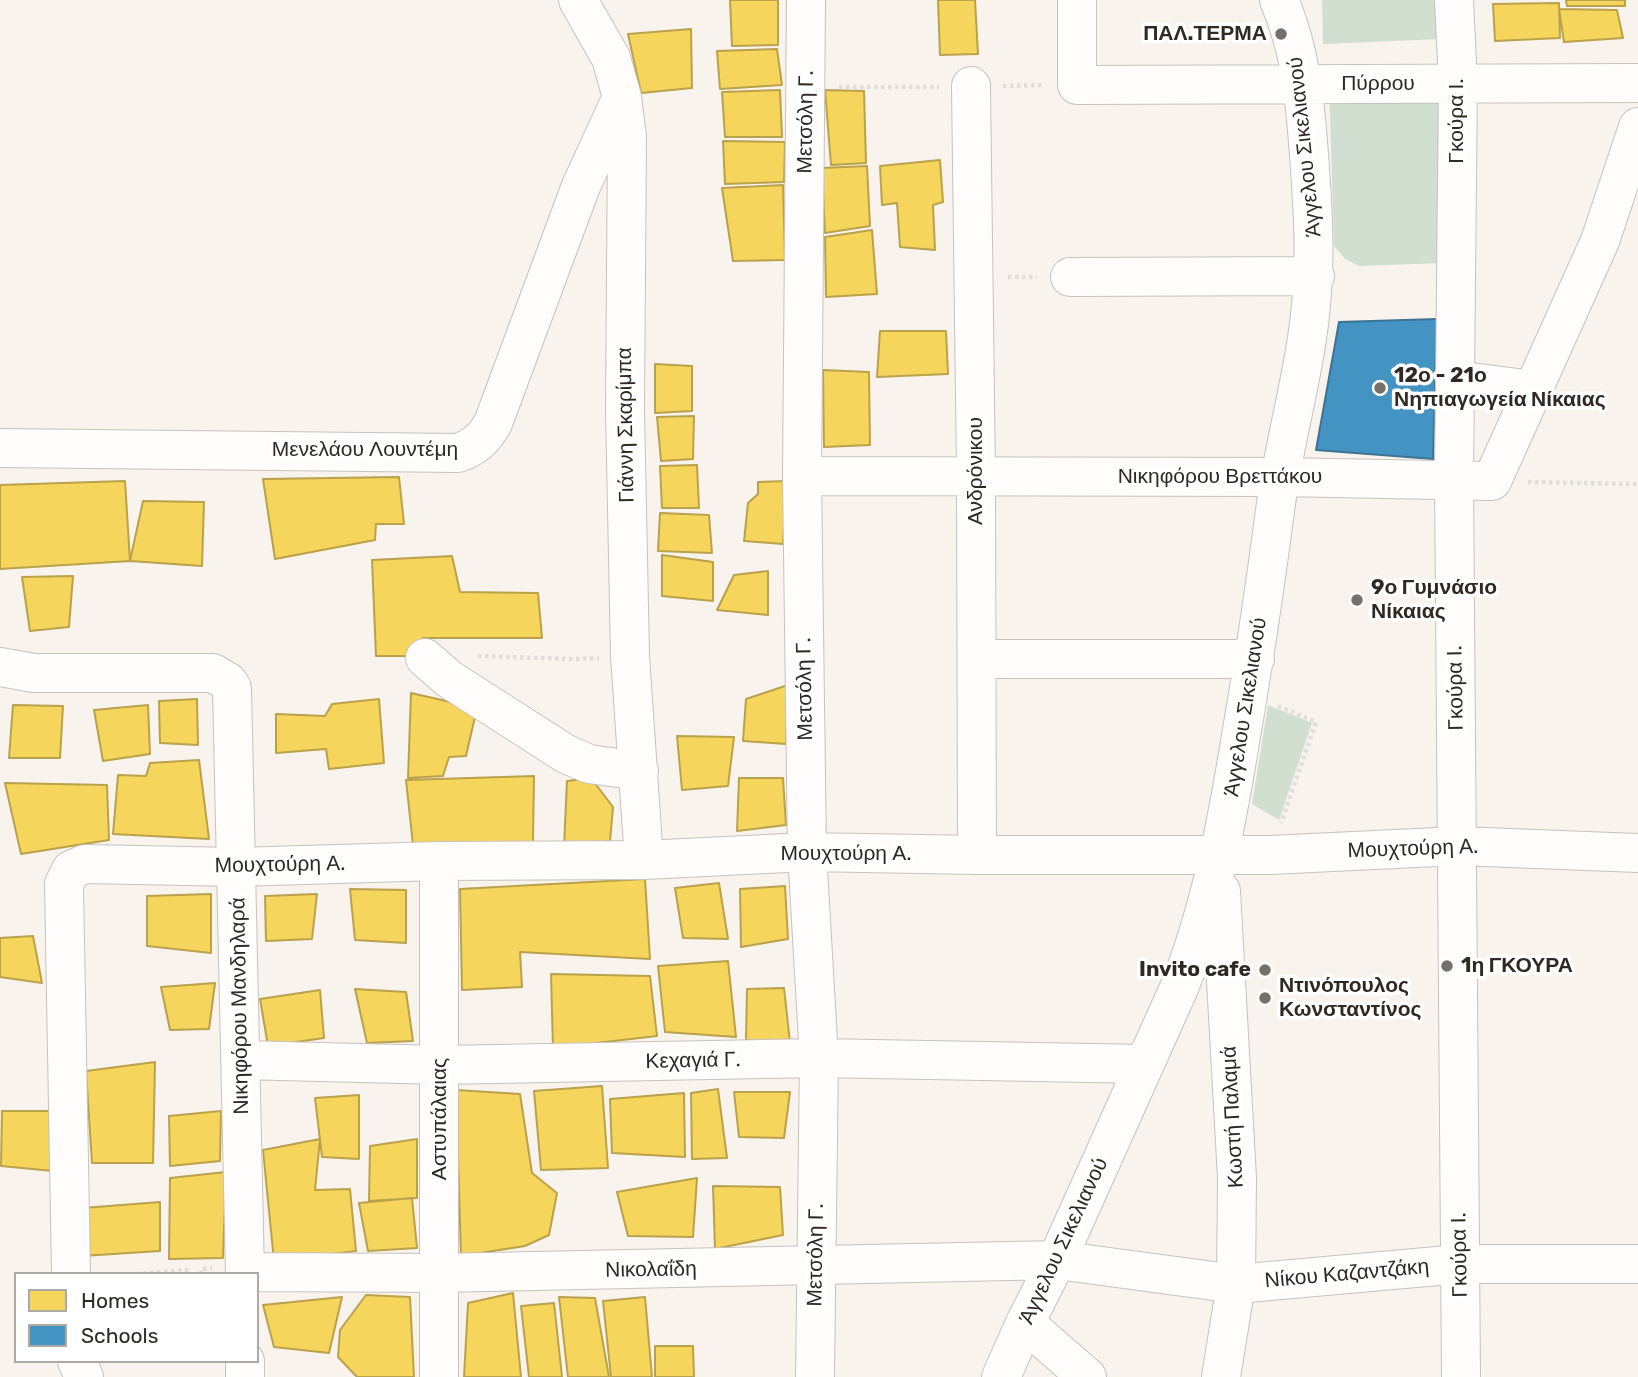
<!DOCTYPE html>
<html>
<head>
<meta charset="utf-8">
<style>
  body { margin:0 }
  #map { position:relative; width:1638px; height:1377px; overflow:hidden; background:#f9f3ed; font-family:Rubik,sans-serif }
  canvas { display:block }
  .legend { position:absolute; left:14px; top:1272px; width:245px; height:91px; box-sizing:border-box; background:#fff; border:2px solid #aca9a7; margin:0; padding:9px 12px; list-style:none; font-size:21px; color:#2f2924 }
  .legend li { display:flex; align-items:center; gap:14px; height:35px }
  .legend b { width:35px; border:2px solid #aca9a7 }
</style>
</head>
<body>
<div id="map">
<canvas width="1638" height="1377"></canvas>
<ul class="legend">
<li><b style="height:19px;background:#f6d55c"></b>Homes</li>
<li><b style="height:19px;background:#4393c3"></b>Schools</li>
</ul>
</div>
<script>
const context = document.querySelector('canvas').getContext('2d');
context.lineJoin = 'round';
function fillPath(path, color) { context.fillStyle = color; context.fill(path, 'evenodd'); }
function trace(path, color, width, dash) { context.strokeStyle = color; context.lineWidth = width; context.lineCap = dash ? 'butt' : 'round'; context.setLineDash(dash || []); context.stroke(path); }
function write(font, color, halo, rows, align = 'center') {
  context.font = font + ' Rubik,sans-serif'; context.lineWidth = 7; context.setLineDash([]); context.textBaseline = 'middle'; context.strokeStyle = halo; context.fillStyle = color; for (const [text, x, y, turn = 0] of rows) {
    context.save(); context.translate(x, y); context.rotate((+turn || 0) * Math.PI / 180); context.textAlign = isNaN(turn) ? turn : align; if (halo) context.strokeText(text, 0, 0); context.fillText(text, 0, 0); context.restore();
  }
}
const green = new Path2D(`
  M 1322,0 L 1441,0 L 1442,39 L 1323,44 Z
  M 1329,84 L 1444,90 L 1445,263 L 1359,266 L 1345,259 L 1334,246 Z
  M 1268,705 L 1312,723 L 1279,820 L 1252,804 Z`);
const homes = new Path2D(`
  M 730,0 L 778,0 L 778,45 L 732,46 Z
  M 938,0 L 975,0 L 978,54 L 940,55 Z
  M 1566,0 L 1625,0 L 1625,6 L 1567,6 Z
  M 1559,3 L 1560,38 L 1495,41 L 1493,4 Z
  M 1559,9 L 1617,10 L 1623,38 L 1564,42 Z
  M 691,29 L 692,88 L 641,93 L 628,34 Z
  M 777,49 L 782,85 L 720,89 L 717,51 Z
  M 780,90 L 782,137 L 725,137 L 722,92 Z
  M 825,90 L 864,91 L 866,163 L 831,165 Z
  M 723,141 L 785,142 L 784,182 L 725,184 Z
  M 940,160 L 943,202 L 933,205 L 935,250 L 900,247 L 897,203 L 882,205 L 880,166 Z
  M 867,166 L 870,226 L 825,233 L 822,168 Z
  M 783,185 L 785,260 L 733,261 L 722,188 Z
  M 872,230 L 877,294 L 826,297 L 825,237 Z
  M 880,331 L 946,331 L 948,374 L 877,377 Z
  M 655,364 L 692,366 L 692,411 L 655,413 Z
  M 823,370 L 869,372 L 870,445 L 824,447 Z
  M 694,416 L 693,459 L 661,461 L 657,417 Z
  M 697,465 L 699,508 L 662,508 L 660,466 Z
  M 399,477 L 404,524 L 376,524 L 375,540 L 275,559 L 263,479 Z
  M 125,481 L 130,561 L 0,569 L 0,485 Z
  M 787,481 L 783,544 L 744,541 L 748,503 L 758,494 L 758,482 Z
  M 143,501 L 204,502 L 202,566 L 130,561 Z
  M 660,513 L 709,515 L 712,553 L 658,551 Z
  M 662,555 L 713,562 L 713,601 L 662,596 Z
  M 452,556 L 460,592 L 538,593 L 542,638 L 423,638 L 421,656 L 376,656 L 372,560 Z
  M 768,571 L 768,615 L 717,610 L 734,575 Z
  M 73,576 L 69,627 L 30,631 L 22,577 Z
  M 788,685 L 786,744 L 743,741 L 746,699 Z
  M 411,693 L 477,708 L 466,756 L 449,757 L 443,776 L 408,778 Z
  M 197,699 L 198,745 L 160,743 L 159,701 Z
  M 379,699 L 384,763 L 329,769 L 326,749 L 276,753 L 276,714 L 325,716 L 332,704 Z
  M 13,705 L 63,706 L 60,758 L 9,758 Z
  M 148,705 L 150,754 L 103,761 L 94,710 Z
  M 677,736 L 734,737 L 728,786 L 682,790 Z
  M 199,760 L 209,839 L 113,834 L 118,775 L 146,776 L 150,763 Z
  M 534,776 L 533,842 L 414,854 L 406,780 Z
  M 591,778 L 613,807 L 610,841 L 564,847 L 567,781 Z
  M 739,778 L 783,778 L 786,825 L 737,831 Z
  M 5,783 L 107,785 L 109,840 L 21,854 Z
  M 645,879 L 650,959 L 520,952 L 522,987 L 462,990 L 460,889 Z
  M 719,883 L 728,939 L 683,938 L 675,888 Z
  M 785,886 L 788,939 L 741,947 L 740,889 Z
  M 350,889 L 406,890 L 406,943 L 355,940 Z
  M 211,894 L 211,953 L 147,946 L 147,896 Z
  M 317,894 L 312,939 L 266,941 L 265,896 Z
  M 33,936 L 42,983 L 0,977 L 0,938 Z
  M 728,961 L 736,1037 L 665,1032 L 658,966 Z
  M 551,974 L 650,976 L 657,1036 L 553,1048 Z
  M 215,983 L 209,1029 L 170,1030 L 161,987 Z
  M 784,988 L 790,1043 L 746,1040 L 747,989 Z
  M 355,989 L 406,992 L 413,1041 L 367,1043 Z
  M 320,990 L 324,1038 L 268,1046 L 260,999 Z
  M 155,1062 L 153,1163 L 92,1163 L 86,1071 Z
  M 602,1086 L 608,1168 L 541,1170 L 534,1091 Z
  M 718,1089 L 727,1158 L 692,1159 L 691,1093 Z
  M 456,1090 L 520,1094 L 532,1173 L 557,1193 L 549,1235 L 525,1246 L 461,1256 Z
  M 734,1092 L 790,1092 L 784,1138 L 739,1137 Z
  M 684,1093 L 685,1157 L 612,1153 L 610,1099 Z
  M 359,1095 L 359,1159 L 322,1157 L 315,1098 Z
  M 2,1111 L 55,1111 L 53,1171 L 1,1166 Z
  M 221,1111 L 220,1161 L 170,1166 L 169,1116 Z
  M 320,1139 L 315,1190 L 350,1189 L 356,1251 L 274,1261 L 263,1150 Z
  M 417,1139 L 417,1198 L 369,1201 L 370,1146 Z
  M 226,1172 L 223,1258 L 169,1259 L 170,1178 Z
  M 697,1178 L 693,1237 L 628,1236 L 617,1192 Z
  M 713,1186 L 780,1187 L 783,1235 L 715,1249 Z
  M 412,1198 L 417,1248 L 368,1251 L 359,1203 Z
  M 160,1202 L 160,1251 L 82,1256 L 83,1208 Z
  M 513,1293 L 521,1377 L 464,1377 L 468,1303 Z
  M 366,1295 L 410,1297 L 414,1377 L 357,1377 L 338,1357 L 340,1330 Z
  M 342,1297 L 329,1353 L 274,1347 L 263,1305 Z
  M 559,1297 L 595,1298 L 609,1377 L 568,1377 Z
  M 645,1297 L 652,1377 L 611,1377 L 603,1301 Z
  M 554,1303 L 562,1377 L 529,1377 L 521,1306 Z
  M 655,1346 L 693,1346 L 694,1377 L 655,1377 Z`);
const schools = new Path2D(`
  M 1437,319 L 1433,459 L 1316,450 L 1339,322 Z`);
const path = new Path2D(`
  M 1003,86 L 1044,85
  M 839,87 L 939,87
  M 1008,277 L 1037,277
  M 1528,482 L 1638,484
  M 478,656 L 572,659 L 599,658
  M 1278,706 L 1316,722 L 1281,823
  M 136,1274 L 189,1270 L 190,1274
  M 201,1274 L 201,1269 L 212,1268`);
const minor = new Path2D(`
  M 578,0 L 611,58 L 622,97 L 627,137 L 625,410 L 630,656 L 644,860
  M 806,0 L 802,476 L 807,852 L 819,1058 L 815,1377
  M 1077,0 L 1077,85 L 1638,83
  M 1454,0 L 1458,84 L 1454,479 L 1461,1377
  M 971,86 L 976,475 L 977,855
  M 1070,277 L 1315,276
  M 1456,380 L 1533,390 L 1600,241 L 1638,127
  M 0,448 L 458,453 C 475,447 484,439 493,423 L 581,186 L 622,97
  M 802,476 L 1279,477 L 1492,481 L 1533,390
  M 425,658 L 449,679 L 566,754 L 589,764 L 639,771
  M 977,659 L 1255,659
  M 0,667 L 34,673 L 213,673 L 228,682 L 232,688 L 245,1274
  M 439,861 L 439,1377
  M 1221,891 L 1237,1178 L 1236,1284 L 1221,1377
  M 241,1060 L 440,1065 L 819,1058 L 1145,1064
  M 245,1272 L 439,1273 L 1057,1260 L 1236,1284 L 1460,1264 L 1638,1264
  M 71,1274 L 64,884 L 71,870 L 85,864 L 237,867 L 439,861 L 644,860 L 807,852 L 977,855 L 1270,855 L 1458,846 L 1638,853
  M 1025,1323 L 1087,1377
  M 77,1361 L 84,1377
  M 245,1361 L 245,1377
  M 1001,1377 L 1025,1323 L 1057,1260 L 1179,988 C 1211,907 1227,822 1241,736 C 1254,661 1265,587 1275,511 C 1282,455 1297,401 1306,345 C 1317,278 1314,221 1309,155 C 1305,101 1301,51 1279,0`);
const markers = [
  [1281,34,7,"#76706a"],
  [1380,388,7,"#76706a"],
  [1357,600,7,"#76706a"],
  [1447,966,7,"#76706a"],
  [1265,970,7,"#76706a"],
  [1265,998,7,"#76706a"]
];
const poiNames = [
  ["ΠΑΛ.ΤΕΡΜΑ",1267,34,"right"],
  ["12ο - 21ο",1394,376],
  ["Νηπιαγωγεία Νίκαιας",1394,400],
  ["9ο Γυμνάσιο",1371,588],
  ["Νίκαιας",1371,612],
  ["1η ΓΚΟΥΡΑ",1461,966],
  ["Invito cafe",1251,970,"right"],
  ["Ντινόπουλος",1279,986],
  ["Κωνσταντίνος",1279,1010]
];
const streetNames = [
  ["Πύρρου",1378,84],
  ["Γκούρα Ι.",1457,121,-90],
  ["Μετσόλη Γ.",806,122,-89],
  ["Άγγελου Σικελιανού",1305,147,-96],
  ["Γιάννη Σκαρίμπα",626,425,-91],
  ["Μενελάου Λουντέμη",365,450],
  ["Ανδρόνικου",976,471,-90],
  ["Νικηφόρου Βρεττάκου",1220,477],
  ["Γκούρα Ι.",1456,688,-91],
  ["Μετσόλη Γ.",805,689,-91],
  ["Άγγελου Σικελιανού",1246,707,-81],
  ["Μουχτούρη Α.",1413,849,-2],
  ["Μουχτούρη Α.",846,854],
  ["Μουχτούρη Α.",280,865,-1],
  ["Νικηφόρου Μανδηλαρά",240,1006,-91],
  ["Κεχαγιά Γ.",693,1061,-1],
  ["Κωστή Παλαμά",1233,1117,-93],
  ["Αστυπάλαιας",440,1119,-90],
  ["Άγγελου Σικελιανού",1064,1241,-65],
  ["Μετσόλη Γ.",816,1255,-89],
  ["Γκούρα Ι.",1460,1255,-91],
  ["Νικολαΐδη",651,1270,-1],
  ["Νίκου Καζαντζάκη",1347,1274,-5]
];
fillPath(green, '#d0dfd0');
fillPath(homes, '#f6d55c');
trace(homes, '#baa14b', 2);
fillPath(schools, '#4393c3');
trace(schools, '#3d7393', 2);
trace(minor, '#c7c2bd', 40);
trace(path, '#e0dddb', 4.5, [3.5, 3.5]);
trace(minor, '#fefdfc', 38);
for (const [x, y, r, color] of markers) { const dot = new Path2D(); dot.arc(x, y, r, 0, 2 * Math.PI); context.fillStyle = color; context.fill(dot); trace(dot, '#fff', 2.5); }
write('bold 21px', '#2f2924', '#fff', poiNames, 'left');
write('21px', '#2f2924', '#fff', streetNames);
</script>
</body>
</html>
